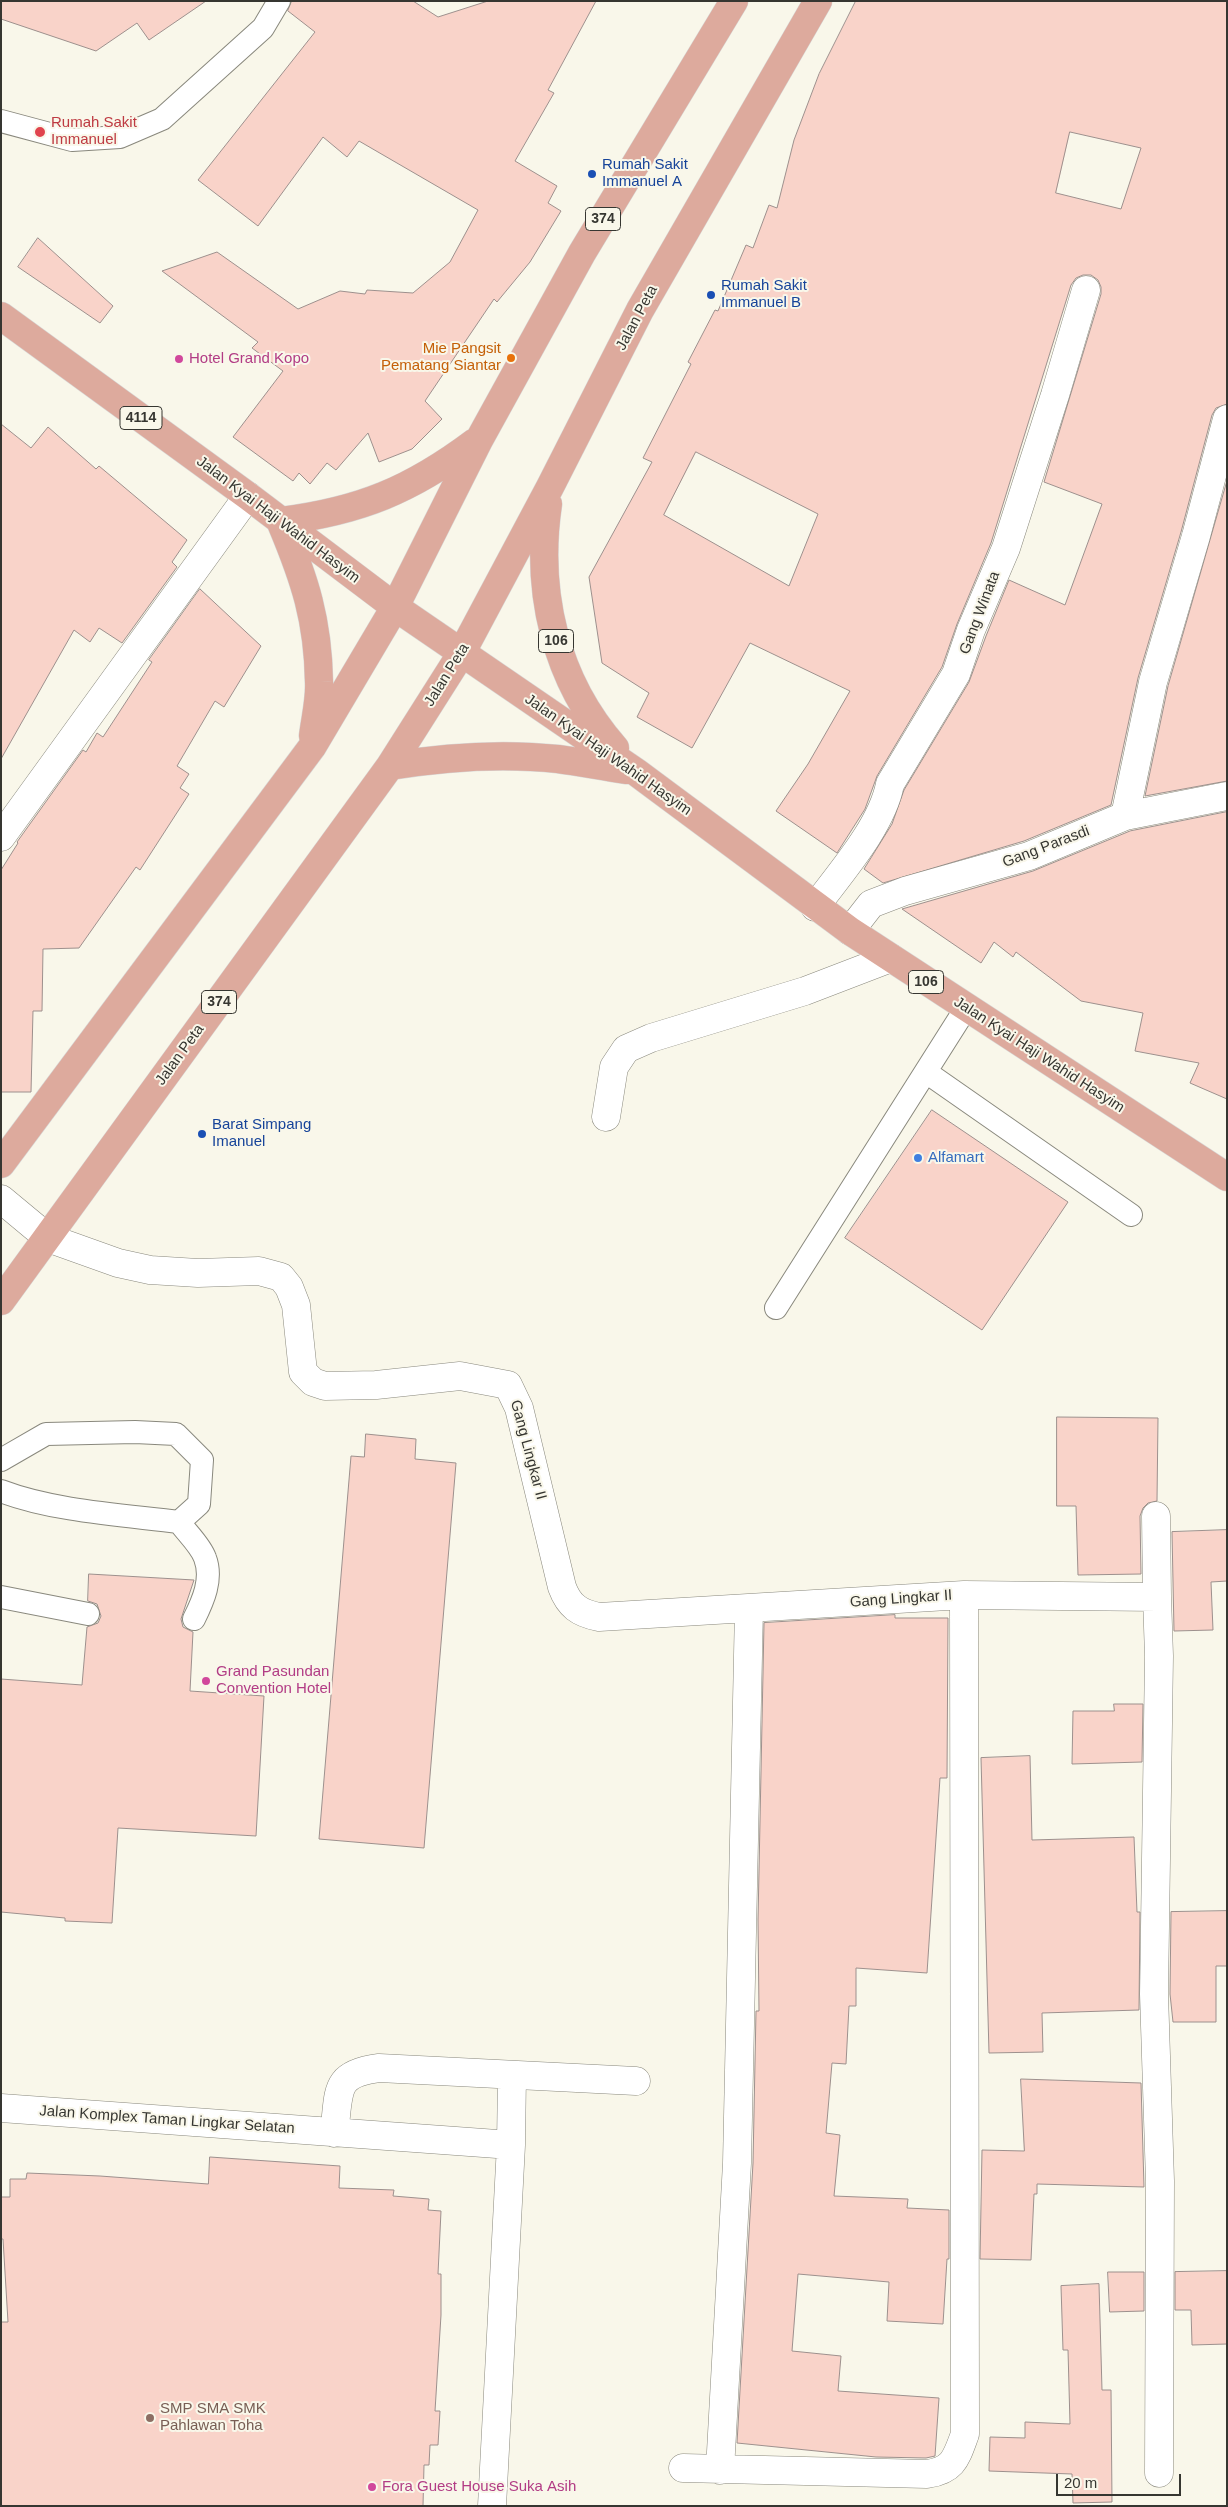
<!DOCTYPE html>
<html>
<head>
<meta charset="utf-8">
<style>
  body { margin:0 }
  #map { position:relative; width:1228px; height:2507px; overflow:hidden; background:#f9f7ea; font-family:Arial,sans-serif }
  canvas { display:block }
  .frame { position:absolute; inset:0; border:2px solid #363631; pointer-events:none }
  .scale { position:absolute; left:1056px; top:2474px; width:125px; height:22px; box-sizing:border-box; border:2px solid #363631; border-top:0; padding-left:6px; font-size:15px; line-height:18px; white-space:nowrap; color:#363631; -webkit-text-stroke:4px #f9f7ea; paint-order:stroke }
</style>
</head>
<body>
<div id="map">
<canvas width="1228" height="2507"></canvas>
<div class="frame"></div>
<div class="scale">20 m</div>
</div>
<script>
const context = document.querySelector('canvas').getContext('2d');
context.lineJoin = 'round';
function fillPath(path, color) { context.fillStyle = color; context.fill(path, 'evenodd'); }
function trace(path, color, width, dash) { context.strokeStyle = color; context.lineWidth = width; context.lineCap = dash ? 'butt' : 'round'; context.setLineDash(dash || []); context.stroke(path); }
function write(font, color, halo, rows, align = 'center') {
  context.font = font + ' Arial,sans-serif'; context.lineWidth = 4; context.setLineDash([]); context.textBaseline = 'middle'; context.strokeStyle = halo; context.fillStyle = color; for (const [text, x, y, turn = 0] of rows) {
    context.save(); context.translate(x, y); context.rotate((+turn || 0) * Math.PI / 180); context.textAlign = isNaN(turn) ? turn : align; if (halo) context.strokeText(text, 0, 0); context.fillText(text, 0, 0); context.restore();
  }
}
const building = new Path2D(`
  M 1,1 L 206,1 L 149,40 L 137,23 L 96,51 L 1,19 Z
  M 292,1 L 413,1 L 438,17 L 488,1 L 596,1 L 548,90 L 554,93 L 515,161 L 557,186 L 548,203 L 561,211 L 530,262 L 497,302 L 494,299 L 425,401 L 442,419 L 412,449 L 379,462 L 368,433 L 336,470 L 327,463 L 310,484 L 299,473 L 293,481 L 233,437 L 283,371 L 252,348 L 258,342 L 162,271 L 217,252 L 298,309 L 340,291 L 365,294 L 367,290 L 413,293 L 450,262 L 478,210 L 359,141 L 347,157 L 323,137 L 258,226 L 198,180 L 315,32 L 288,11 Z
  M 856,1 L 1227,1 L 1227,404 L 1216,408 L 1212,415 L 1181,532 L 1138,678 L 1111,805 L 1024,841 L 883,883 L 864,869 L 892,824 L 904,790 L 969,682 L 986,636 L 1009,580 L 1065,605 L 1102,504 L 1044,482 L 1101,294 L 1101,287 L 1098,280 L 1091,275 L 1083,275 L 1076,278 L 1071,285 L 991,543 L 957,624 L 942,667 L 877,776 L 865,809 L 837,853 L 776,811 L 808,764 L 850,691 L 750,643 L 692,748 L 637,717 L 649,693 L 602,663 L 589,577 L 652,462 L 643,458 L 691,364 L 688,362 L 715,310 L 718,311 L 746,245 L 753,248 L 769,205 L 777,208 L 794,140 L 819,74 ZM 1070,132 L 1141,148 L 1121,209 L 1056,193 ZM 696,452 L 818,514 L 789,586 L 664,515 Z
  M 38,238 L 113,306 L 100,323 L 18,267 Z
  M 1,424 L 31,448 L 48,427 L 96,469 L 99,466 L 187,540 L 172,562 L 177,567 L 122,643 L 99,628 L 90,642 L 74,630 L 1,759 Z
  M 1227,481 L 1227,781 L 1145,796 L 1168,686 Z
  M 200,589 L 261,646 L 224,707 L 215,701 L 177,766 L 189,774 L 180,788 L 189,794 L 140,870 L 136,867 L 79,948 L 43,949 L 42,1011 L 33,1011 L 31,1092 L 1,1092 L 1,870 L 18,843 L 17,842 L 83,750 L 86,752 L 97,733 L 103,737 L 152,662 L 149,660 Z
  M 1227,812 L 1227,1099 L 1190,1083 L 1199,1063 L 1135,1051 L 1143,1013 L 1081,1001 L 1016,952 L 1013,957 L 994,942 L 981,963 L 902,909 L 1033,871 L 1130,831 Z
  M 932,1110 L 1068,1202 L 982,1330 L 845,1238 Z
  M 1057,1417 L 1158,1418 L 1157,1501 L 1148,1503 L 1143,1508 L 1140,1516 L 1141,1574 L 1078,1575 L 1076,1506 L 1057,1506 Z
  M 366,1434 L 416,1439 L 415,1459 L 456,1463 L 424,1848 L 319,1839 L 351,1456 L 364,1457 Z
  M 1227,1530 L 1227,1581 L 1211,1582 L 1213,1630 L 1174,1631 L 1172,1532 Z
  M 89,1574 L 194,1580 L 181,1619 L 183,1627 L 193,1632 L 190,1691 L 264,1696 L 256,1836 L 118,1828 L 112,1923 L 65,1921 L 65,1918 L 1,1912 L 1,1679 L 82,1685 L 87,1627 L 98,1623 L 101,1616 L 97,1604 L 88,1601 Z
  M 895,1615 L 895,1618 L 948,1618 L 947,1778 L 940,1778 L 927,1973 L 856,1968 L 856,2006 L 849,2006 L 846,2064 L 832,2063 L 826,2133 L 840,2135 L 834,2196 L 908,2199 L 907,2208 L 949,2210 L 949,2259 L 947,2259 L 943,2324 L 887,2321 L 889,2282 L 798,2274 L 792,2351 L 841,2356 L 838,2391 L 939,2398 L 935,2456 L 926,2458 L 876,2457 L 737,2443 L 753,2163 L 756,2011 L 759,2011 L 758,1920 L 764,1623 Z
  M 1114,1704 L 1143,1704 L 1142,1762 L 1072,1764 L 1073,1711 L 1114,1711 Z
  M 1030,1756 L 1032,1840 L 1134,1837 L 1137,1912 L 1140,1912 L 1139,2010 L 1042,2013 L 1043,2052 L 989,2053 L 981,1758 Z
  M 1227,1911 L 1227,1966 L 1216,1966 L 1216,2022 L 1173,2022 L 1170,1994 L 1171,1912 Z
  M 1021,2079 L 1141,2083 L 1144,2187 L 1037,2184 L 1037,2194 L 1034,2194 L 1031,2260 L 980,2259 L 982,2150 L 1024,2151 Z
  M 210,2157 L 340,2166 L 339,2188 L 394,2190 L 393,2196 L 429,2199 L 428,2210 L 441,2211 L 438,2274 L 441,2274 L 441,2315 L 435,2411 L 440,2411 L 438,2445 L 430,2445 L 429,2465 L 424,2465 L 423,2506 L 1,2506 L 1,2322 L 8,2322 L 3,2239 L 1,2239 L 1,2197 L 10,2197 L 10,2179 L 26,2179 L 27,2173 L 100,2176 L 208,2184 Z
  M 1227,2271 L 1227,2344 L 1192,2345 L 1191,2310 L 1175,2310 L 1175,2272 Z
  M 1108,2272 L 1144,2272 L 1144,2311 L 1110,2312 Z
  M 1099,2284 L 1102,2390 L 1111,2390 L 1112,2502 L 1073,2503 L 1072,2474 L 989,2471 L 990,2437 L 1025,2438 L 1025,2422 L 1070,2424 L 1068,2350 L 1063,2350 L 1061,2286 Z`);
const service = new Path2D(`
  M 1,121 L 72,140 L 120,137 L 162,119 L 263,28 L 279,1
  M 926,1072 L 1131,1215
  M 776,1308 L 966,1008
  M 1,1460 L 46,1434 L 135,1432 L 176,1434 L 202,1460 L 199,1504 L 179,1522
  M 1,1491 C 53,1511 123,1515 179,1522 C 187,1533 201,1546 205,1558 C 213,1579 203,1601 194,1619
  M 1,1597 L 88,1614`);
const minor = new Path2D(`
  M 1125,816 L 1153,682 L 1196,536 L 1227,419
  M 1,837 L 248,496
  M 815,907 C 841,872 882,826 890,784 L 956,674 L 971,630 L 1006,548 L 1055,395 L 1086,290
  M 850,931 L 871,904 L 905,891 L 1029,856 L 1125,816 L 1227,796
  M 606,1117 L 614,1067 L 626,1049 L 651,1038 L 805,991 L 891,958
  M 1,1199 L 48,1238 L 118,1263 L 150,1270 L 198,1273 L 259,1271 L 281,1277 L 289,1287 L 296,1305 L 303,1372 L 313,1382 L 325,1386 L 376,1385 L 460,1376 L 508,1385 L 519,1408 L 562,1587 C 569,1606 579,1613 599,1617 L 964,1595 L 1157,1597 L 1159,1656 L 1154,1994 L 1160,2181 L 1159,2473
  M 1156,1516 L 1157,1597
  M 1,2108 L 511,2145
  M 334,2133 C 340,2092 332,2074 379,2068 L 636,2081
  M 683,2468 L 927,2474 C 954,2470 956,2458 965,2434 L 964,1595
  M 720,2470 L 737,2163 L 749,1609
  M 492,2506 L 511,2145 L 512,2075`);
const primary = new Path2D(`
  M 1,316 L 248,496 L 395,607 L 636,772 L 850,931 L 1227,1177
  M 548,504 C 535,592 555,680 615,748
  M 281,521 C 360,511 411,490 475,442
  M 281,523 C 305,580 318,620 319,682 C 320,700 315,719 313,736
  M 390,766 C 445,757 502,753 558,759 C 581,762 604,767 627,770
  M 1,1164 L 312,747 L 395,607 L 479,440 L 582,253 L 734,1
  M 1,1301 L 390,766 L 461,654 L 550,487 L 640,310 L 818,1`);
const markers = [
  [40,132,6,"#e0444e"],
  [592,174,5,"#1a4fb4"],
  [711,295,5,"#1a4fb4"],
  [511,358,5,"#e8710a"],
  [179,359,5,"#d1479c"],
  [202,1134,5,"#1a4fb4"],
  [918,1158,5,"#3f7fe0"],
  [206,1681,5,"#d1479c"],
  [150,2418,5,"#8d6e63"],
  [372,2487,5,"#d1479c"]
];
const shields = [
  [603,219,35],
  [141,418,42],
  [556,641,35],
  [926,982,35],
  [219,1002,35]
];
const shieldNames = [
  ["374",603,219],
  ["4114",141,418],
  ["106",556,641],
  ["106",926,982],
  ["374",219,1002]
];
const healthNames = [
  ["Rumah Sakit",51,123],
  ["Immanuel",51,140]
];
const transitNames = [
  ["Rumah Sakit",602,165],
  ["Immanuel A",602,182],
  ["Rumah Sakit",721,286],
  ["Immanuel B",721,303],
  ["Barat Simpang",212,1125],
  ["Imanuel",212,1142]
];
const streetNames = [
  ["Jalan Peta",637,318,-62],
  ["Jalan Kyai Haji Wahid Hasyim",278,520,37],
  ["Gang Winata",980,613,-69],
  ["Jalan Peta",447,675,-58],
  ["Jalan Kyai Haji Wahid Hasyim",608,755,35],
  ["Gang Parasdi",1046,847,-21],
  ["Jalan Peta",180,1055,-54],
  ["Jalan Kyai Haji Wahid Hasyim",1039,1055,33],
  ["Gang Lingkar II",528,1450,75],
  ["Gang Lingkar II",901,1599,-4],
  ["Jalan Komplex Taman Lingkar Selatan",167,2120,4]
];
const foodNames = [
  ["Mie Pangsit",501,349],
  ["Pematang Siantar",501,366]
];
const hotelNames = [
  ["Hotel Grand Kopo",189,359],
  ["Grand Pasundan",216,1672],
  ["Convention Hotel",216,1689],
  ["Fora Guest House Suka Asih",382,2487]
];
const shopNames = [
  ["Alfamart",928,1158]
];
const educationNames = [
  ["SMP SMA SMK",160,2409],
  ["Pahlawan Toha",160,2426]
];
fillPath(building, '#f9d3c9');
trace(building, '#9d908d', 1);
trace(service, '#89887d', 24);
trace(minor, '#89887d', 29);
trace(primary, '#d7d7d6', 29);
trace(service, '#fff', 22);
trace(minor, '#fff', 28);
trace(primary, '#ddaa9d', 28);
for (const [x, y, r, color] of markers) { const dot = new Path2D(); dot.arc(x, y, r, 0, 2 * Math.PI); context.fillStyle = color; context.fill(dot); trace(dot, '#f9f7ea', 2); }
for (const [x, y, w] of shields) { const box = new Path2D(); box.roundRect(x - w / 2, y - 11.5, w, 23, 4); context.fillStyle = '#f9f7ea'; context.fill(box); trace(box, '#363631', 1); }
write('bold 14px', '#363631', null, shieldNames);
write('15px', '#be3a42', '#f9f7ea', healthNames, 'left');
write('15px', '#164399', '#f9f7ea', transitNames, 'left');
write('15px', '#363631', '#f9f7ea', streetNames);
write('15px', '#c56008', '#f9f7ea', foodNames, 'right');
write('15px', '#b23c85', '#f9f7ea', hotelNames, 'left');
write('15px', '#366cbe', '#f9f7ea', shopNames, 'left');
write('15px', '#785e54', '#f9f7ea', educationNames, 'left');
</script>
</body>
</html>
